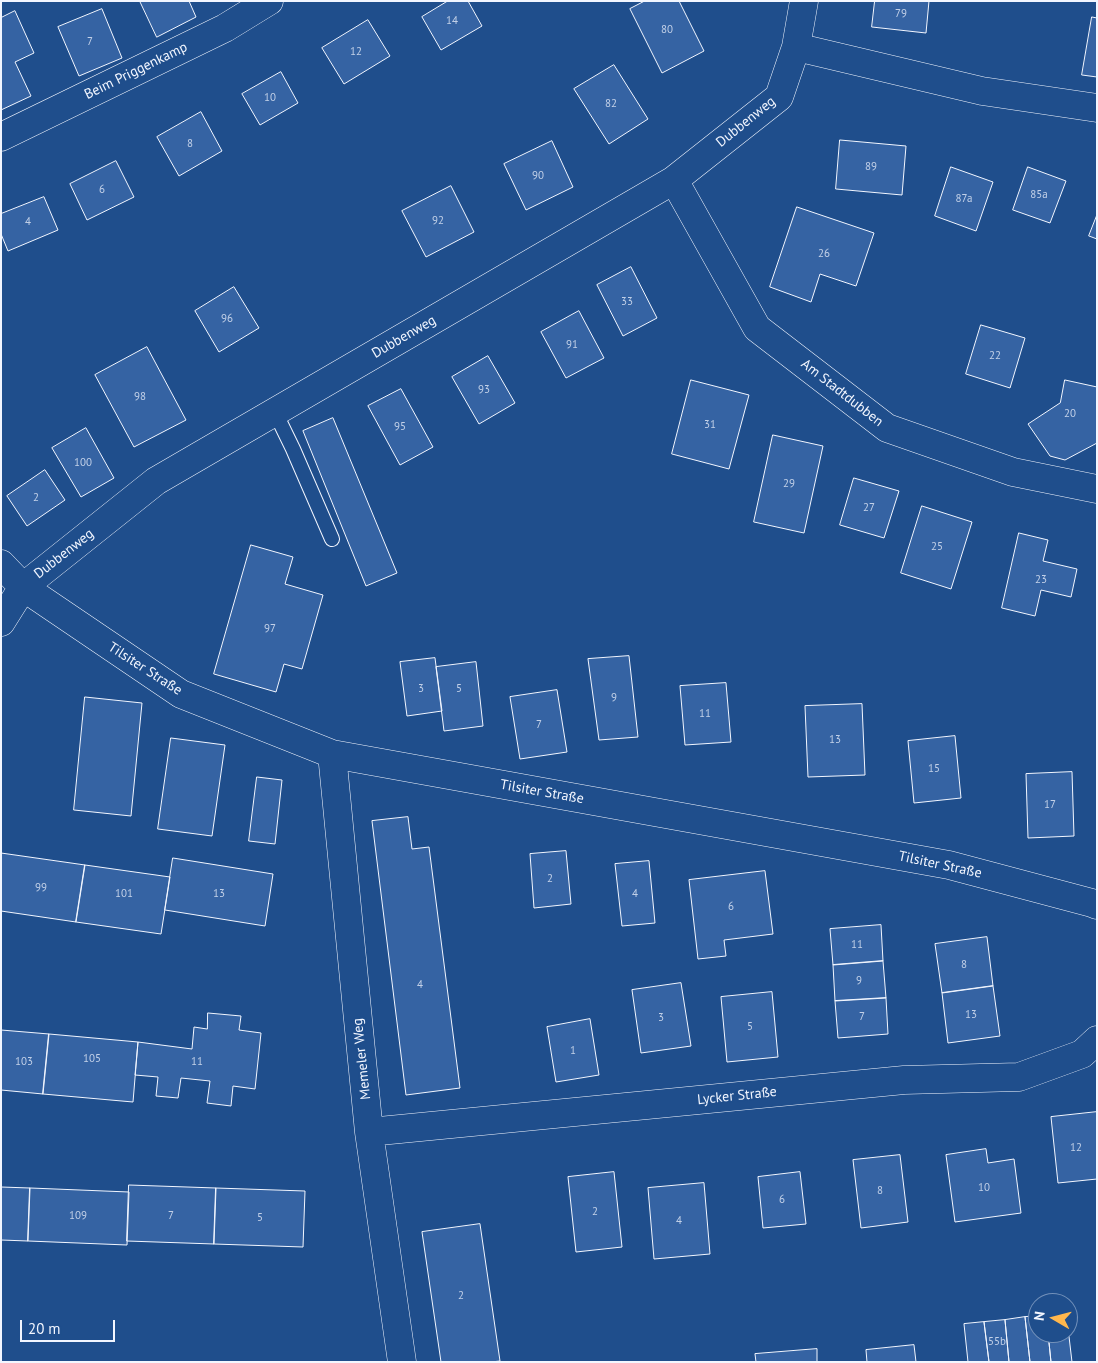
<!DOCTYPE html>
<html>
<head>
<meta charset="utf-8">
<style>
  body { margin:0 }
  #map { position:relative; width:1098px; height:1363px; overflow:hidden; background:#1f4e8c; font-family:"PT Sans",sans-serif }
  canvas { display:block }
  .frame { position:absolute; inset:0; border:2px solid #f2f6ff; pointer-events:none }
  .north { position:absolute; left:1028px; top:1293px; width:50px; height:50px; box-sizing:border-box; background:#1f4e8c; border:1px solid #7391ba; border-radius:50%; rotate:278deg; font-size:14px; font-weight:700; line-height:20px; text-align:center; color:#f2f6ff }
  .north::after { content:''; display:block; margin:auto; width:18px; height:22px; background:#ffb74d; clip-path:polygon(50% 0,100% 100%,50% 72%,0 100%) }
  .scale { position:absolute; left:20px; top:1320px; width:95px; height:22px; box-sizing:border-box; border:2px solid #f2f6ff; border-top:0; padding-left:6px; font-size:15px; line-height:18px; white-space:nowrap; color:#f2f6ff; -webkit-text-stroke:4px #1f4e8c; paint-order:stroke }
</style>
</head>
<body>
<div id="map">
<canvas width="1098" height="1363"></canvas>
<div class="frame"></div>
<div class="north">N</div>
<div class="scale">20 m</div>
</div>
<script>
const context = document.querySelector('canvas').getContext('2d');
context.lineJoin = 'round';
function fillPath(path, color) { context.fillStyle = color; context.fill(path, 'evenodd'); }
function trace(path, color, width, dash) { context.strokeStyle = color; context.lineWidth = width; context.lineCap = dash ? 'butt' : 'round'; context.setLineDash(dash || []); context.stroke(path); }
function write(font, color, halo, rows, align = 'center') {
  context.font = font + ' "PT Sans",sans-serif'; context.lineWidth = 4; context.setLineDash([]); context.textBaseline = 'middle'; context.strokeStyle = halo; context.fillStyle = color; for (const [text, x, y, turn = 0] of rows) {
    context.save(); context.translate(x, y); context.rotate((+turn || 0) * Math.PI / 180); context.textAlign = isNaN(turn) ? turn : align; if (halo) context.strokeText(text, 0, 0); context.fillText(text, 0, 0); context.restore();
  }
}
const building = new Path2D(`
  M 140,1 L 189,1 L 196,17 L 157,37 Z
  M 448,1 L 468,1 L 482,26 L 441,50 L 422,17 Z
  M 645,1 L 679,1 L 704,51 L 662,73 L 630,9 Z
  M 875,1 L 929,1 L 926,33 L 872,27 Z
  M 102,9 L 122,58 L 79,76 L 58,27 Z
  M 15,11 L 34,53 L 15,62 L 31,96 L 1,110 L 1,18 Z
  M 1092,17 L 1097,18 L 1097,77 L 1082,75 Z
  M 368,20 L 390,56 L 344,84 L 322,48 Z
  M 614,65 L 648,119 L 609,144 L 574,89 Z
  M 281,72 L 298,103 L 260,125 L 242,94 Z
  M 201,112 L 222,151 L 179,176 L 157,137 Z
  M 840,140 L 906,146 L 902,195 L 836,189 Z
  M 552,141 L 573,187 L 526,210 L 504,164 Z
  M 116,161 L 134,197 L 87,220 L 70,184 Z
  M 951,167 L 993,182 L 976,231 L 935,216 Z
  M 1028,167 L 1066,181 L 1050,223 L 1013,210 Z
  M 451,186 L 474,232 L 426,257 L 402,211 Z
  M 44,197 L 58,230 L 8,251 L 1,234 L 1,214 Z
  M 797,207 L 874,233 L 856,286 L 820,274 L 811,302 L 770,287 Z
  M 1097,215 L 1097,239 L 1089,236 Z
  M 631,267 L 657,318 L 623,336 L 597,285 Z
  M 234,287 L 259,328 L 219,352 L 195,311 Z
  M 579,311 L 604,358 L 566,378 L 541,332 Z
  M 981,325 L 1025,338 L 1010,388 L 966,374 Z
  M 147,347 L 186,420 L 134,447 L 95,375 Z
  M 488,356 L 515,403 L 479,424 L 452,377 Z
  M 691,380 L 749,395 L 729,469 L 672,454 Z
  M 1065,380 L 1097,387 L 1097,443 L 1065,460 L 1050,456 L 1028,424 L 1060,403 Z
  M 401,389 L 433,447 L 400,465 L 368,406 Z
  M 333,418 L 397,573 L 366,586 L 303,431 Z
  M 86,428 L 114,478 L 81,497 L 52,448 Z
  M 773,435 L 823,446 L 804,533 L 754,522 Z
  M 45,470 L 65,500 L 27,526 L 7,496 Z
  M 854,478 L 899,491 L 884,538 L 840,525 Z
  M 922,506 L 972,522 L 951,589 L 901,573 Z
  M 1019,533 L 1048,540 L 1043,561 L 1077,569 L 1071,597 L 1041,590 L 1035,616 L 1002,608 Z
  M 251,545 L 293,557 L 285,584 L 323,595 L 302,669 L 284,664 L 276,692 L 214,674 Z
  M 629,656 L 638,737 L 599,740 L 588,659 Z
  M 435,658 L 442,711 L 407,716 L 400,662 Z
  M 476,662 L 483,726 L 444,731 L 436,667 Z
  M 726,683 L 731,742 L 685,745 L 680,686 Z
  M 557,690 L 567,752 L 520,759 L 510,697 Z
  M 85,697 L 142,703 L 131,816 L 74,810 Z
  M 862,704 L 865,775 L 808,777 L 805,706 Z
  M 955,736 L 961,798 L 914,803 L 908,741 Z
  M 171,738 L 225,745 L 212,836 L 158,829 Z
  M 1072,772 L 1074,836 L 1028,838 L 1026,774 Z
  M 257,777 L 282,780 L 275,844 L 249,841 Z
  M 408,817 L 412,849 L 429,847 L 460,1088 L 406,1095 L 372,821 Z
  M 566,851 L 571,904 L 534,908 L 530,854 Z
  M 1,853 L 85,865 L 76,922 L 1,911 Z
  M 173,858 L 273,874 L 265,926 L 165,910 Z
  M 649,861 L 655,923 L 622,926 L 615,864 Z
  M 85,865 L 170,877 L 161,934 L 76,922 Z
  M 765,871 L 773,934 L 724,940 L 726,956 L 698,959 L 689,880 Z
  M 881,925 L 883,961 L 833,965 L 830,929 Z
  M 987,937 L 993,986 L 942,993 L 935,944 Z
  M 883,961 L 886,998 L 835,1001 L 833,965 Z
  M 681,983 L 691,1046 L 641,1053 L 632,990 Z
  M 993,986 L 1000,1036 L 948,1043 L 942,993 Z
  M 772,992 L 778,1057 L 727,1062 L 721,997 Z
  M 886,998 L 888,1034 L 838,1038 L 835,1001 Z
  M 208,1013 L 241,1016 L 239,1030 L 261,1033 L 255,1089 L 233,1086 L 231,1106 L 207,1103 L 210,1081 L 181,1078 L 178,1098 L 156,1096 L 158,1077 L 135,1075 L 138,1042 L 192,1049 L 194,1027 L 207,1029 Z
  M 590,1019 L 599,1075 L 556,1082 L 547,1027 Z
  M 1,1030 L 49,1034 L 43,1094 L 1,1090 Z
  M 49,1034 L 138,1042 L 133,1102 L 43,1094 Z
  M 1097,1112 L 1097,1179 L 1058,1183 L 1051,1117 Z
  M 986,1149 L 988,1163 L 1014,1159 L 1021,1213 L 955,1222 L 946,1155 Z
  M 900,1155 L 908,1222 L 861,1228 L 853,1160 Z
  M 614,1172 L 622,1247 L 576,1252 L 568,1177 Z
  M 800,1172 L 806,1224 L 763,1228 L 758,1177 Z
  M 704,1183 L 710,1254 L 654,1259 L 648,1188 Z
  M 129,1185 L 216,1188 L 214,1244 L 127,1241 Z
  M 1,1187 L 30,1188 L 28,1241 L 1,1240 Z
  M 30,1188 L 129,1192 L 127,1245 L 28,1241 Z
  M 216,1188 L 305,1191 L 303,1247 L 214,1244 Z
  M 480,1224 L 500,1361 L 491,1362 L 441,1362 L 422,1232 Z
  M 1038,1316 L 1038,1333 L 1048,1333 L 1051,1362 L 1030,1362 L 1025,1317 Z
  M 1025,1317 L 1030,1362 L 1009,1362 L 1005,1320 Z
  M 1005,1320 L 1009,1362 L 989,1362 L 984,1322 Z
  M 984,1322 L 989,1362 L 968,1362 L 964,1324 Z
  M 1068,1328 L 1072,1362 L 1051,1362 L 1048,1333 L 1068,1333 Z
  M 914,1345 L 916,1362 L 867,1362 L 866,1350 Z
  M 817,1349 L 817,1362 L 756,1362 L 755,1354 Z`);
const service = new Path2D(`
  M 275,412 L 293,449 L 332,539`);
const minor = new Path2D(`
  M 796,47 L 982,91 L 1097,108
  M 1,137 L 225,28 L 269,1
  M 674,180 L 757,328 L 887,428 L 1013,472 L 1097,489
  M 1,564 L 23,587 L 181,694 L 332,754 L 949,865 L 1092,903 L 1097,905
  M 1,622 L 23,587 L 156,481 L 674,180 L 779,97 L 796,47 L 804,1
  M 332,754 L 369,1132 L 402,1362
  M 369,1132 L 904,1080 L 1019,1077 L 1082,1054 L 1097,1040`);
const numberNames = [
  ["79",901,14],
  ["14",452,21],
  ["80",667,30],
  ["7",90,42],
  ["12",356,52],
  ["10",270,98],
  ["82",611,104],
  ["8",190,144],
  ["89",871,167],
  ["90",538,176],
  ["6",102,190],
  ["85a",1039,195],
  ["87a",964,199],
  ["92",438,221],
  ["4",28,222],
  ["26",824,254],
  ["33",627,302],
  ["96",227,319],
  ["91",572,345],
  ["22",995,356],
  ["93",484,390],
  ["98",140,397],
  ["20",1070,414],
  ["31",710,425],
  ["95",400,427],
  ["100",83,463],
  ["29",789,484],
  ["2",36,498],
  ["27",869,508],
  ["25",937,547],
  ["23",1041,580],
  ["97",270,629],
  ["3",421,689],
  ["5",459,689],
  ["9",614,698],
  ["11",705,714],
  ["7",539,725],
  ["13",835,740],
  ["15",934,769],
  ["17",1050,805],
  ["2",550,879],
  ["99",41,888],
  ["101",124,894],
  ["13",219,894],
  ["4",635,894],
  ["6",731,907],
  ["11",857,945],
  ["8",964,965],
  ["9",859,981],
  ["4",420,985],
  ["13",971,1015],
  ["7",862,1017],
  ["3",661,1018],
  ["5",750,1027],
  ["1",573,1051],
  ["105",92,1059],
  ["103",24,1062],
  ["11",197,1062],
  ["12",1076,1148],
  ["10",984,1188],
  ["8",880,1191],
  ["6",782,1200],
  ["2",595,1212],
  ["109",78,1216],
  ["7",171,1216],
  ["5",260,1218],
  ["4",679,1221],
  ["2",461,1296],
  ["55b",997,1342]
];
const streetNames = [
  ["Beim Priggenkamp",136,71,-26],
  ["Dubbenweg",746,122,-39],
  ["Dubbenweg",404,337,-30],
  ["Am Stadtdubben",842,393,38],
  ["Dubbenweg",64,554,-38],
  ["Tilsiter Straße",145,669,33],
  ["Tilsiter Straße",542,792,10],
  ["Tilsiter Straße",940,865,12],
  ["Memeler Weg",362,1059,-96],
  ["Lycker Straße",737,1096,-6]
];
fillPath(building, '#3563a3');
trace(building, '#f2f6ff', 1);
trace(service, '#f2f6ff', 16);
trace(minor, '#f2f6ff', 29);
trace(service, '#1f4e8c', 14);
trace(minor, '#1f4e8c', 28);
write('11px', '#c3d1e8', null, numberNames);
write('14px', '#f2f6ff', '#1f4e8c', streetNames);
</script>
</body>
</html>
